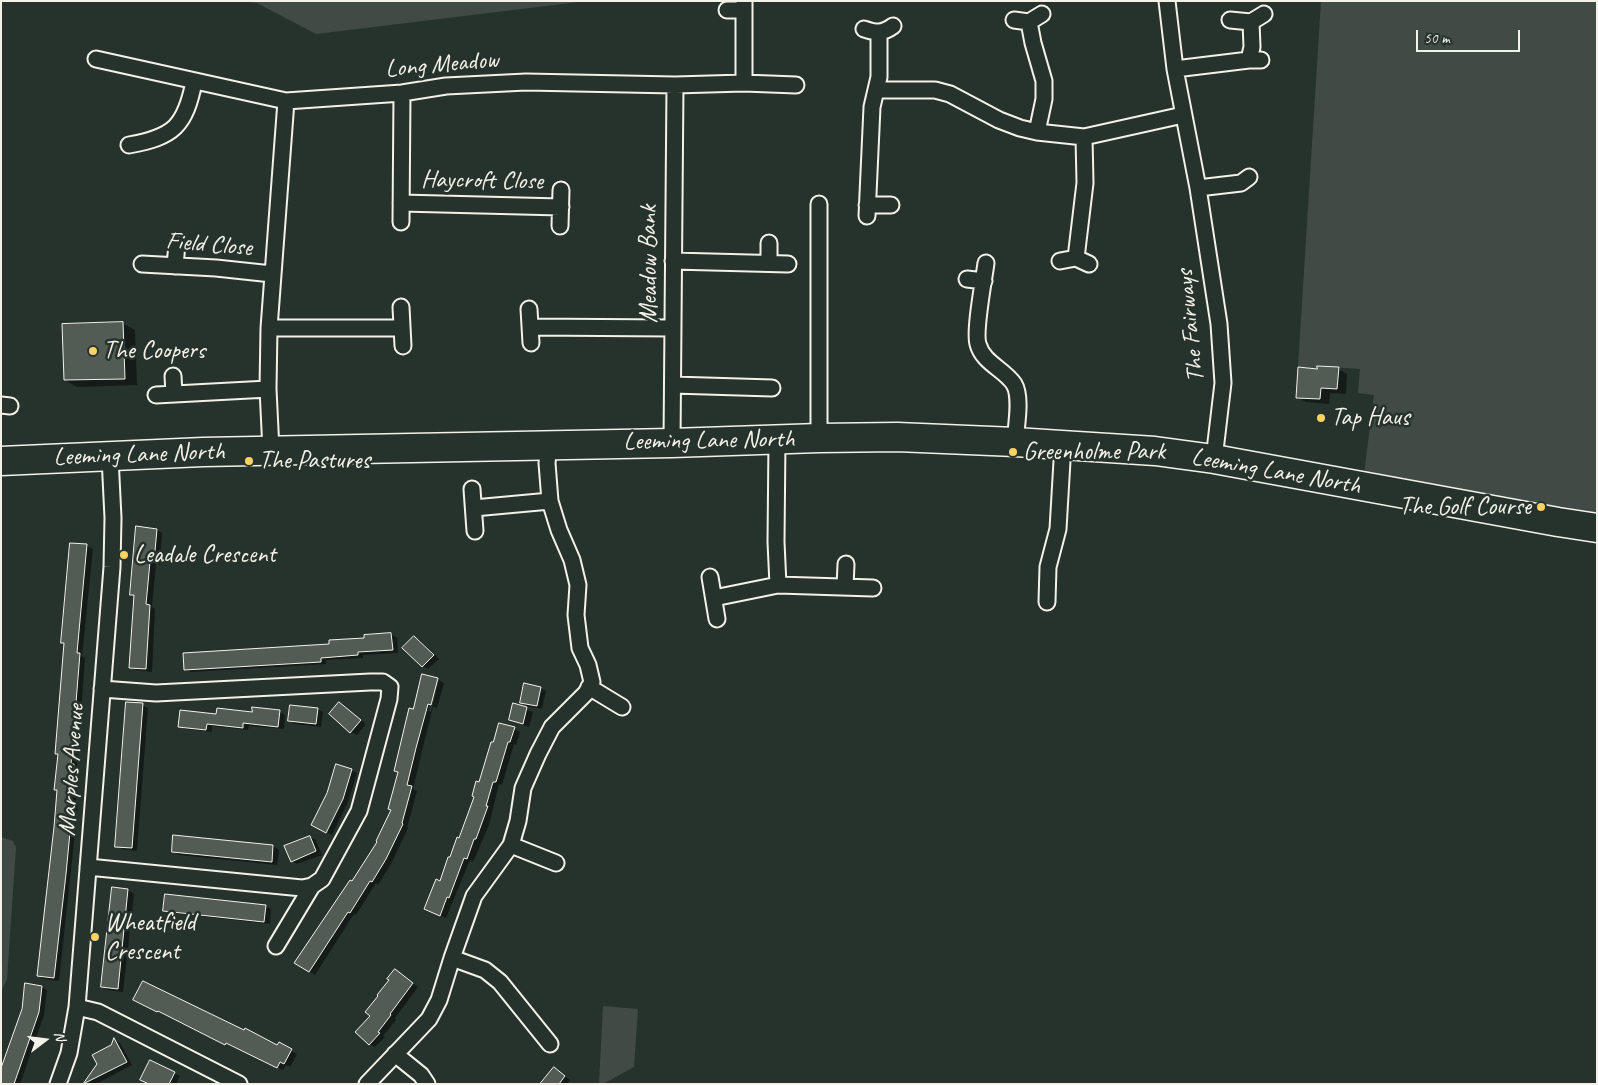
<!DOCTYPE html>
<html>
<head>
<meta charset="utf-8">
<style>
  body { margin:0 }
  #map { position:relative; width:1598px; height:1085px; overflow:hidden; background:#26332d; font-family:Caveat,sans-serif }
  canvas { display:block }
  .frame { position:absolute; inset:0; border:2px solid #f4f1e8; pointer-events:none }
  .north { position:absolute; left:20px; top:1015px; width:50px; height:50px; -webkit-text-stroke:4px #26332d; paint-order:stroke; rotate:75deg; font-size:14px; font-weight:700; line-height:20px; text-align:center; color:#f4f1e8 }
  .north::after { content:''; display:block; margin:auto; width:18px; height:22px; background:#f4f1e8; clip-path:polygon(50% 0,100% 100%,50% 72%,0 100%) }
  .scale { position:absolute; left:1416px; top:30px; width:104px; height:22px; box-sizing:border-box; border:2px solid #f4f1e8; border-top:0; padding-left:6px; font-size:15px; line-height:18px; white-space:nowrap; color:#f4f1e8; -webkit-text-stroke:4px #26332d; paint-order:stroke }
</style>
</head>
<body>
<div id="map">
<canvas width="1598" height="1085"></canvas>
<div class="frame"></div>
<div class="north">N</div>
<div class="scale">50 m</div>
</div>
<script>
const context = document.querySelector('canvas').getContext('2d');
context.lineJoin = 'round';
function fillPath(path, color) { context.fillStyle = color; context.fill(path, 'evenodd'); }
function trace(path, color, width, dash) { context.strokeStyle = color; context.lineWidth = width; context.lineCap = dash ? 'butt' : 'round'; context.setLineDash(dash || []); context.stroke(path); }
function write(font, color, halo, rows, align = 'center') {
  context.font = font + ' Caveat,sans-serif'; context.lineWidth = 5; context.setLineDash([]); context.textBaseline = 'middle'; context.strokeStyle = halo; context.fillStyle = color; for (const [text, x, y, turn = 0] of rows) {
    context.save(); context.translate(x, y); context.rotate((+turn || 0) * Math.PI / 180); context.textAlign = isNaN(turn) ? turn : align; if (halo) context.strokeText(text, 0, 0); context.fillText(text, 0, 0); context.restore();
  }
}
const green = new Path2D(`
  M 237,1 L 587,1 L 316,34 L 257,3 Z
  M 1321,1 L 1597,1 L 1597,515 L 1364,474 L 1374,395 L 1358,393 L 1360,369 L 1318,366 L 1317,369 L 1298,367 Z
  M 1,837 L 13,841 L 16,847 L 7,979 L 1,992 Z
  M 603,1006 L 638,1009 L 634,1067 L 603,1084 L 599,1084 Z`);
const shadow = new Path2D(`
  M 122,323 L 135,330 L 137,385 L 77,387 L 65,380 Z
  M 1338,369 L 1347,374 L 1346,394 L 1330,393 L 1329,404 L 1306,402 L 1297,397 L 1318,370 Z
  M 157,530 L 162,533 L 160,565 L 156,564 L 152,607 L 155,609 L 152,672 L 136,670 L 131,667 L 135,596 L 132,594 Z
  M 72,544 L 87,546 L 93,549 L 82,656 L 85,658 L 77,767 L 79,768 L 76,804 L 78,805 L 59,981 L 44,979 L 38,976 L 58,791 L 55,789 L 65,644 L 62,642 Z
  M 391,634 L 397,638 L 398,653 L 363,655 L 363,658 L 326,660 L 326,664 L 191,672 L 185,669 L 330,646 L 365,639 L 365,636 Z
  M 414,637 L 420,640 L 439,659 L 428,669 L 423,666 Z
  M 437,679 L 428,711 L 431,712 L 439,680 L 444,683 L 437,708 L 433,707 L 422,751 L 413,789 L 417,791 L 407,828 L 408,828 L 392,862 L 378,885 L 376,883 L 356,915 L 354,914 L 315,975 L 296,963 L 353,883 L 379,842 L 393,810 L 414,711 Z
  M 540,688 L 546,691 L 542,709 L 527,706 L 521,702 Z
  M 340,703 L 366,724 L 357,735 L 351,732 Z
  M 142,705 L 148,708 L 137,851 L 122,849 L 116,846 Z
  M 514,705 L 533,712 L 529,727 L 510,720 Z
  M 317,709 L 323,712 L 321,727 L 295,724 L 289,721 Z
  M 279,711 L 285,715 L 284,729 L 249,726 L 248,730 L 212,726 L 212,732 L 185,729 L 180,726 L 217,715 Z
  M 514,729 L 520,732 L 516,745 L 514,744 L 502,785 L 499,784 L 489,825 L 473,862 L 470,860 L 446,918 L 431,912 L 425,909 L 440,882 L 460,839 L 480,784 Z
  M 351,770 L 357,773 L 348,802 L 332,835 L 313,825 Z
  M 310,837 L 316,840 L 322,855 L 297,864 L 292,861 Z
  M 273,846 L 279,850 L 277,865 L 179,855 L 173,851 Z
  M 113,888 L 128,890 L 134,894 L 123,992 L 108,990 L 102,986 Z
  M 265,906 L 271,909 L 270,924 L 170,913 L 165,910 Z
  M 395,970 L 418,987 L 395,1018 L 396,1020 L 383,1036 L 385,1037 L 375,1047 L 369,1044 L 372,1015 Z
  M 42,987 L 47,990 L 44,1015 L 20,1084 L 1,1084 Z
  M 140,1003 L 278,1046 L 279,1044 L 297,1054 L 290,1067 L 286,1065 L 283,1070 Z
  M 114,1040 L 120,1043 L 132,1065 L 96,1084 L 85,1084 Z
  M 560,1072 L 570,1080 L 567,1084 L 542,1084 Z
  M 174,1073 L 180,1076 L 176,1084 L 151,1084 Z`);
const building = new Path2D(`
  M 123,322 L 125,379 L 64,380 L 62,324 Z
  M 1317,366 L 1339,367 L 1337,389 L 1321,388 L 1320,399 L 1296,398 L 1298,367 L 1317,369 Z
  M 136,526 L 157,529 L 154,562 L 150,562 L 146,604 L 150,605 L 146,669 L 129,668 L 134,595 L 130,595 Z
  M 70,543 L 87,544 L 77,653 L 80,653 L 71,764 L 74,764 L 70,801 L 73,801 L 66,874 L 54,978 L 37,976 L 54,827 L 57,790 L 54,790 L 58,754 L 55,754 L 64,643 L 61,643 Z
  M 391,633 L 393,650 L 358,652 L 358,655 L 321,658 L 321,662 L 184,670 L 183,653 L 329,644 L 329,640 L 364,638 L 364,635 Z
  M 414,636 L 434,655 L 422,667 L 402,648 Z
  M 422,674 L 438,678 L 431,705 L 428,704 L 416,748 L 407,785 L 412,786 L 402,823 L 403,824 L 386,859 L 372,882 L 370,881 L 350,913 L 348,912 L 309,972 L 294,963 L 350,880 L 352,881 L 377,842 L 376,841 L 391,810 L 388,809 L 398,772 L 394,771 L 409,708 L 413,709 Z
  M 524,683 L 541,687 L 537,706 L 520,703 Z
  M 126,702 L 143,703 L 132,848 L 115,847 Z
  M 339,702 L 361,720 L 350,733 L 329,714 Z
  M 513,703 L 527,707 L 523,724 L 509,720 Z
  M 290,705 L 318,708 L 316,724 L 288,721 Z
  M 252,707 L 280,710 L 278,727 L 243,723 L 243,728 L 207,724 L 206,730 L 178,727 L 180,710 L 216,714 L 217,708 L 252,712 Z
  M 499,723 L 515,727 L 510,742 L 508,742 L 496,782 L 493,782 L 486,806 L 488,806 L 476,839 L 474,839 L 467,859 L 464,858 L 449,898 L 447,897 L 440,916 L 424,909 L 436,879 L 440,881 L 448,857 L 450,857 L 457,837 L 459,838 L 474,797 L 472,796 L 476,781 L 479,782 L 491,742 L 493,742 Z
  M 336,764 L 352,769 L 343,799 L 326,833 L 311,825 L 327,793 Z
  M 173,835 L 273,845 L 272,862 L 172,852 Z
  M 310,836 L 316,851 L 291,862 L 284,846 Z
  M 112,887 L 128,889 L 118,989 L 101,987 Z
  M 165,894 L 266,905 L 264,922 L 163,911 Z
  M 395,969 L 413,983 L 390,1014 L 391,1015 L 378,1032 L 380,1033 L 369,1045 L 355,1032 L 370,1016 L 365,1012 L 378,996 L 377,995 L 389,980 L 387,979 Z
  M 143,981 L 244,1030 L 245,1028 L 277,1045 L 279,1042 L 292,1049 L 284,1064 L 280,1062 L 277,1068 L 226,1043 L 225,1045 L 158,1011 L 157,1012 L 133,1000 Z
  M 25,983 L 42,986 L 39,1012 L 14,1084 L 1,1084 L 1,1068 L 22,1009 Z
  M 114,1038 L 127,1062 L 83,1084 L 97,1064 L 92,1055 L 111,1045 Z
  M 150,1060 L 175,1072 L 169,1084 L 149,1084 L 140,1080 Z
  M 554,1067 L 565,1076 L 559,1084 L 540,1084 Z`);
const street = new Path2D(`
  M 744,1 L 744,83
  M 1167,1 L 1175,69 L 1198,188 L 1219,324 L 1223,383 L 1214,459
  M 727,10 L 744,10
  M 1014,20 L 1029,22 L 1042,14
  M 1230,20 L 1251,22 L 1264,14
  M 1029,22 L 1033,43 L 1044,81 L 1044,99 L 1037,132
  M 864,29 C 876,33 882,34 893,26
  M 96,59 L 286,101 L 402,93 L 446,86 L 526,82 L 675,85 L 744,83 L 796,85
  M 1249,60 L 1252,47 L 1251,22
  M 1175,69 L 1249,60 L 1261,60
  M 876,90 L 935,90 L 950,94 L 999,120 L 1020,128 L 1037,132 L 1084,137 L 1183,115
  M 129,145 C 174,137 185,126 194,82
  M 1198,188 L 1241,183 L 1249,177
  M 401,203 L 561,207
  M 819,204 L 819,438
  M 867,205 L 891,205
  M 867,216 L 872,107 L 879,77 L 879,33
  M 401,222 L 402,93
  M 560,226 L 561,190
  M 769,243 L 769,263
  M 1076,258 L 1085,183 L 1084,137
  M 673,261 L 788,264
  M 1060,261 L 1076,258 L 1089,264
  M 986,263 C 984,279 974,331 978,344 C 983,363 1004,369 1014,384 C 1022,397 1016,427 1015,442
  M 142,264 L 216,268 L 272,274
  M 175,266 L 177,244
  M 967,279 L 984,281
  M 401,307 L 403,346
  M 529,309 L 531,343
  M 530,327 L 672,328
  M 269,328 L 402,328
  M 173,376 L 174,394
  M 673,385 L 772,388
  M 156,395 L 268,389
  M 1,405 L 10,406
  M 777,440 L 776,542 L 778,585
  M 672,443 L 675,85
  M 271,450 L 268,389 L 269,328 L 286,101
  M 472,489 L 475,531
  M 474,508 L 550,501
  M 710,577 L 717,619
  M 845,587 L 846,564
  M 714,598 L 778,585 L 873,588
  M 1047,602 L 1048,567 L 1058,529 L 1063,444
  M 589,687 L 622,707
  M 511,845 L 556,863
  M 88,867 L 302,888 L 312,886 L 322,879 L 359,811 L 389,699 L 390,687 L 383,682 L 370,682 L 156,693 L 102,689
  M 276,946 L 312,886
  M 452,958 L 485,970 L 500,982 L 550,1044
  M 77,1007 L 98,1012 L 239,1084
  M 395,1054 L 421,1075 L 427,1084
  M 58,1084 L 69,1053 L 77,1007 L 112,567 L 113,518 L 110,457
  M 367,1084 L 429,1019 L 439,1000 L 452,958 L 474,896 L 511,845 L 518,821 L 523,788 L 538,754 L 552,727 L 586,693 L 592,682 L 588,665 L 580,648 L 576,615 L 578,585 L 572,560 L 559,530 L 550,501 L 547,463 L 549,444`);
const highway = new Path2D(`
  M 1,461 L 203,452 L 672,443 L 819,438 L 897,437 L 1015,442 L 1155,451 L 1214,459 L 1558,522 L 1597,528`);
const markers = [
  [93,351,5,"#ffd166"],
  [1321,418,5,"#ffd166"],
  [1013,452,5,"#ffd166"],
  [249,461,5,"#ffd166"],
  [1541,507,5,"#ffd166"],
  [124,555,5,"#ffd166"],
  [95,937,5,"#ffd166"]
];
const streetNames = [
  ["Long Meadow",442,65,-5],
  ["Haycroft Close",482,181,1],
  ["Field Close",209,245,5],
  ["Meadow Bank",649,264,-90],
  ["The Fairways",1191,326,-96],
  ["Leeming Lane North",709,441,-1],
  ["Leeming Lane North",139,455,-2],
  ["Leeming Lane North",1276,472,10],
  ["Marples Avenue",72,770,-86]
];
const poiNames = [
  ["The Coopers",103,351],
  ["Tap Haus",1331,418],
  ["Greenholme Park",1023,452],
  ["The Pastures",259,461],
  ["The Golf Course",1531,507,"right"],
  ["Leadale Crescent",134,555],
  ["Wheatfield",105,923],
  ["Crescent",105,952]
];
fillPath(green, '#414b45');
fillPath(shadow, '#0007');
fillPath(building, '#525c55');
trace(building, '#f4f1e8', 1);
trace(street, '#f4f1e8', 19);
trace(highway, '#f4f1e8', 31);
trace(street, '#26332d', 15);
trace(highway, '#26332d', 28);
for (const [x, y, r, color] of markers) { const dot = new Path2D(); dot.arc(x, y, r, 0, 2 * Math.PI); context.fillStyle = color; context.fill(dot); trace(dot, '#26332d', 2); }
write('25px', '#f4f1e8', '#26332d', streetNames);
write('25px', '#f4f1e8', '#26332d', poiNames, 'left');
</script>
</body>
</html>
